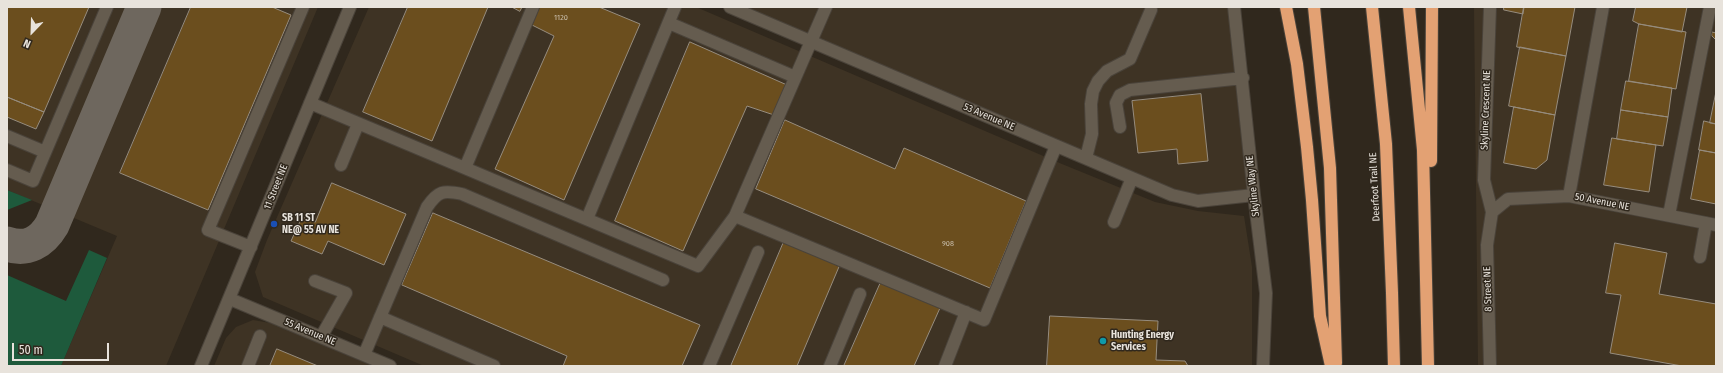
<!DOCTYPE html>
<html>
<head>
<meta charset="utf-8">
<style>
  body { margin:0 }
  #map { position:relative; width:1723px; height:373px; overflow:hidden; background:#30281d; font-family:"Fira Sans Condensed",sans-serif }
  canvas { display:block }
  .frame { position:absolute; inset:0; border:8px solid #e8e3dc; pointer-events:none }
  .north { position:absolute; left:12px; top:12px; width:40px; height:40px; -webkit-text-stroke:3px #30281d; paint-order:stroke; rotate:203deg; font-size:11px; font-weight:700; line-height:16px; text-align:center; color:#e8e3dc }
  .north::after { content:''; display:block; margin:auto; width:14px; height:18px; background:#e8e3dc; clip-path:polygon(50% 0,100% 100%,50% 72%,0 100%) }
  .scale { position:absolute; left:12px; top:343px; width:97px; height:18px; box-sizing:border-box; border:2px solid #e8e3dc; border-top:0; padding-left:5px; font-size:12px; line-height:14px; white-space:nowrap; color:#e8e3dc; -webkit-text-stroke:3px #30281d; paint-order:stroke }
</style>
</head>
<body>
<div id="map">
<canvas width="1723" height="373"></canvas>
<div class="frame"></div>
<div class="north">N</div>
<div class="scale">50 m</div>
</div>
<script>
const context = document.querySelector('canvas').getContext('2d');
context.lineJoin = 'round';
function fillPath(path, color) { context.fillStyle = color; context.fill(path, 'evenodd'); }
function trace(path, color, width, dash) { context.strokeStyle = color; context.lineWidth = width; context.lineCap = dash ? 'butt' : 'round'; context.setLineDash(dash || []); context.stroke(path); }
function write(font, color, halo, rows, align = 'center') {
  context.font = font + ' "Fira Sans Condensed",sans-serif'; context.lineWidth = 3; context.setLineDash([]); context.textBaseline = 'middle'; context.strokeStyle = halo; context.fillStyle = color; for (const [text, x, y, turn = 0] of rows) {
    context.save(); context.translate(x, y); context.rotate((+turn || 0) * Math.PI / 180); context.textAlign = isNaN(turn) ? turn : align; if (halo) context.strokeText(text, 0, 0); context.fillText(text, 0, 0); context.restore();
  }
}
const industrial = new Path2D(`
  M 7,7 L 318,7 L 166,366 L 61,366 L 117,236 L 7,190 Z
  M 369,7 L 696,7 L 1062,164 L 1155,202 L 1198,211 L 1244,216 L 1252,267 L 1252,366 L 424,366 L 263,297 L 255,272 L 267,240 Z
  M 730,7 L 1234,7 L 1254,195 L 1198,201 Z
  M 1474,7 L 1716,7 L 1716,366 L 1478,366 Z
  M 253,320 L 276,324 L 372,366 L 214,366 L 226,338 L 236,327 Z`);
const green = new Path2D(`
  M 7,190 L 32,200 L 7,210 Z
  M 89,250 L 107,258 L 61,366 L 7,366 L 7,275 L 66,301 Z`);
const taxiway = new Path2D(`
  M 7,244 C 27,251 42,242 52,225 L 144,7`);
const building = new Path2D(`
  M 7,7 L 89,7 L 44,112 L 7,97 Z
  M 191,7 L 272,7 L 291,15 L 208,210 L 120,173 Z
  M 408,7 L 488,7 L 432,141 L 363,112 Z
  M 512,7 L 522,7 L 520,11 Z
  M 538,7 L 599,7 L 640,24 L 564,200 L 495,169 L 554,36 L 530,24 Z
  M 1504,7 L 1524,7 L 1523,14 L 1504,10 Z
  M 1524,7 L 1575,7 L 1566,56 L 1517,47 Z
  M 1636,7 L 1687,7 L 1682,32 L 1639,24 L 1633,21 Z
  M 1639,24 L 1686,32 L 1676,89 L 1629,81 Z
  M 1712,32 L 1716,33 L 1716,40 L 1712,36 Z
  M 690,42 L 787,85 L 774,115 L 747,106 L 683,251 L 615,221 Z
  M 1520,47 L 1566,56 L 1555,115 L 1509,106 Z
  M 1626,81 L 1672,88 L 1668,117 L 1621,110 Z
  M 1716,92 L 1716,124 L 1710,123 Z
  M 1201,94 L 1208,161 L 1178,164 L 1177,149 L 1138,153 L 1132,101 Z
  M 7,97 L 44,112 L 36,129 L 7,117 Z
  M 1514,107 L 1555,115 L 1547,160 L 1536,169 L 1504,163 Z
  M 1621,110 L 1668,117 L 1663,146 L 1617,139 Z
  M 785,120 L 895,169 L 904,148 L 1026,201 L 990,288 L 756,189 Z
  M 1704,121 L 1716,124 L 1716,153 L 1699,150 Z
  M 1612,138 L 1656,145 L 1649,192 L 1604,185 Z
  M 1700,150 L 1716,153 L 1716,204 L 1691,199 Z
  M 332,183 L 406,214 L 384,265 L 328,241 L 322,254 L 291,241 L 302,217 L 315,222 Z
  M 433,213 L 700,325 L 682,366 L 563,366 L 567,356 L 402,285 Z
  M 786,237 L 841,262 L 797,366 L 731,366 Z
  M 1615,243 L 1667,253 L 1659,294 L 1716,304 L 1716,366 L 1682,366 L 1610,353 L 1621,295 L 1606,293 Z
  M 881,282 L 940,308 L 914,366 L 844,366 Z
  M 1050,316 L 1158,321 L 1156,360 L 1185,361 L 1188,366 L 1047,366 Z
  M 277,349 L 318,366 L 270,366 Z`);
const minor = new Path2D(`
  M 730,7 L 1172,195 L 1198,201 L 1254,195
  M 1234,7 L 1254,195 L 1266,293 L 1263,366
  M 1490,7 L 1484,180 L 1492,212 L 1487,245 L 1490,366
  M 669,23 L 795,77
  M 310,103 L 698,266 L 735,216 L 826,7
  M 1120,127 L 1116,103 L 1120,95 L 1130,90 L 1243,78
  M 7,136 L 45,152
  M 1086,158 L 1092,134 L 1091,104 L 1093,91 L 1098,81 L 1107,71 L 1130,59 L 1151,10
  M 341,165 L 358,124
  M 465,168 L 533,7
  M 7,170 L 33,181 L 107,7
  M 1569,196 L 1603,7
  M 1492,212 L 1508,199 L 1569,196 L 1716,225
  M 1669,215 L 1710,7
  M 735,216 L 984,320 L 1056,146
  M 587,219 L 675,7
  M 1114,222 L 1132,178
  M 251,247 L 208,230 L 303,7
  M 1700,257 L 1706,223
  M 315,281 L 346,293 L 321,337
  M 230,299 L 390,366
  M 380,317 L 494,366
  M 364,355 L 427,207 C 438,191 443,190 462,194 L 663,280
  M 201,366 L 350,7
  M 248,366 L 260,336
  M 709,366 L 758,252
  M 830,366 L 860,294
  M 945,366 L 966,312`);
const highway = new Path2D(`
  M 1286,7 L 1297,64 L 1307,147 L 1312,200 L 1320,316 L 1331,366
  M 1314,7 L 1330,168 L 1336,363
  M 1372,7 L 1386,144 L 1392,293 L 1394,366
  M 1409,7 L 1423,150 L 1428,366
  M 1431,161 L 1432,7`);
const markers = [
  [274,224,4,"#1a4fb4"],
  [1103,341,4,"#0f9aa8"]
];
const numberNames = [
  ["1120",561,18],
  ["908",948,244]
];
const streetNames = [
  ["Skyline Crescent NE",1486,110,-88],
  ["53 Avenue NE",989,117,23],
  ["Skyline Way NE",1253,186,-96],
  ["11 Street NE",276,187,-68],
  ["Deerfoot Trail NE",1375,187,-93],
  ["50 Avenue NE",1602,202,11],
  ["8 Street NE",1488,289,-92],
  ["55 Avenue NE",310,332,23]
];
const poiNames = [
  ["SB 11 ST",282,218],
  ["NE@ 55 AV NE",282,230],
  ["Hunting Energy",1111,335],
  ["Services",1111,347]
];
fillPath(industrial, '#3e3324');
fillPath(green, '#1e5a3c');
trace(taxiway, '#6e675e', 35);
fillPath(building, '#6b4e1e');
trace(building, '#968c7e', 1);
trace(minor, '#4a433a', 14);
trace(highway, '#4a433a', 14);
trace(minor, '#655c4f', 12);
trace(highway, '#e3a173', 12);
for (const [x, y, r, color] of markers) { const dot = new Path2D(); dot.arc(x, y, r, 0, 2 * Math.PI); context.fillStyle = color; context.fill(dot); trace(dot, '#30281d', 1.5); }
write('8px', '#c9beac', null, numberNames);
write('10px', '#e8e3dc', '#30281d', streetNames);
write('bold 10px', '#e8e3dc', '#30281d', poiNames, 'left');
</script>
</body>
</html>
